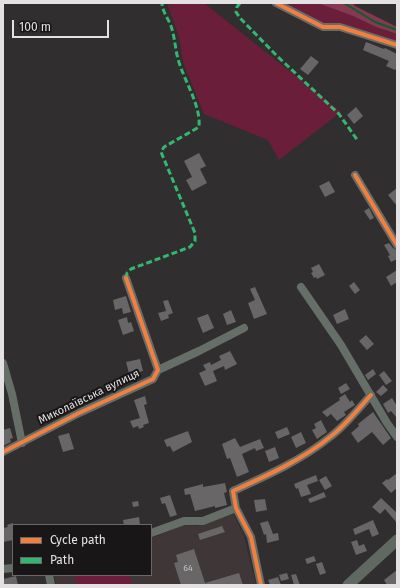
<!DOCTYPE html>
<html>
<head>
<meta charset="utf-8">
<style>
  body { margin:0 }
  #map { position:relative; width:400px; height:588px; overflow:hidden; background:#302e2f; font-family:"Fira Sans",sans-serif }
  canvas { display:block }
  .frame { position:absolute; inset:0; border:4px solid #e4e1e2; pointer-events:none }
  .legend { position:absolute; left:12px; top:524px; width:140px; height:52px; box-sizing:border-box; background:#181616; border:1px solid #6a6768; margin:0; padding:5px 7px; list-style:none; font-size:12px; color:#e4e1e2 }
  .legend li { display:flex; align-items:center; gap:8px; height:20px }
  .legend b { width:20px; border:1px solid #6a6768 }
  .scale { position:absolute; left:12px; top:20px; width:97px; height:18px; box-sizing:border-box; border:2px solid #e4e1e2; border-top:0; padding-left:5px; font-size:12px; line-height:14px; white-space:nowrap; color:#e4e1e2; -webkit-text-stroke:3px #181616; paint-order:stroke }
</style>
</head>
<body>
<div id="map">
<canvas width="400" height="588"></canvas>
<div class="frame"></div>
<ul class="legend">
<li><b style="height:5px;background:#f27e40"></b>Cycle path</li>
<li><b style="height:5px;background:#33b770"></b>Path</li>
</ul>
<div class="scale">100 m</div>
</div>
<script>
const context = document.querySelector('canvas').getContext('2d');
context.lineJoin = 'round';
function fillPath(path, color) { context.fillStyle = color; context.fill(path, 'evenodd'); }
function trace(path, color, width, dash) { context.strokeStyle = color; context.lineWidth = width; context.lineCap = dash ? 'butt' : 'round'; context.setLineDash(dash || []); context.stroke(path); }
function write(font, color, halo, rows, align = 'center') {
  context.font = font + ' "Fira Sans",sans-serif'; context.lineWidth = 4; context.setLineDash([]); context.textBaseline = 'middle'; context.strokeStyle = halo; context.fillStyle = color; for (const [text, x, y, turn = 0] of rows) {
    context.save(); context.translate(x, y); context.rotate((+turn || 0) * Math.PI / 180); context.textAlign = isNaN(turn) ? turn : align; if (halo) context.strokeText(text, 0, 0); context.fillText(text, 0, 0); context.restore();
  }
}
const built = new Path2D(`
  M 233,513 L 244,536 L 256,585 L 56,585 L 54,575 L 151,575 L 151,538 L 184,525 L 197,526 Z`);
const green = new Path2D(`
  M 167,3 L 204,3 L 341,112 L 279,160 L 268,140 L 204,114 L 183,62 L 179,37 Z
  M 274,3 C 287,3 307,1 318,3 C 345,8 370,28 397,34 L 397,49 L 341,30 L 317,29 Z
  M 74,575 L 130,575 L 132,585 L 77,585 Z`);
const forest = new Path2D(`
  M 318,3 L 353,3 L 355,6 L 397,27 L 397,34 L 376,27 L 353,16 Z`);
const stream = new Path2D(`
  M 344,3 L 375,22 L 397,30`);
const building = new Path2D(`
  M 366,42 L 384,49 L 385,48 L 397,54 L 397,67 L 395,70 L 386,66 L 389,61 L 363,50 Z
  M 311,56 L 319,62 L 308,75 L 300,69 Z
  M 356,107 L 363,116 L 354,124 L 347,115 Z
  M 199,153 L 206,166 L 200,169 L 207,183 L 192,191 L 186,180 L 192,177 L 184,161 Z
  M 329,181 L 335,192 L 325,197 L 319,186 Z
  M 397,188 L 397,206 L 388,195 Z
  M 369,208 L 374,218 L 370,220 L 364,211 Z
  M 389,243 L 393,248 L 397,250 L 397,259 L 391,262 L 388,256 L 390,255 L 384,245 Z
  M 319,264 L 325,275 L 317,279 L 316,277 L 314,278 L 311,273 L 313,272 L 311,268 Z
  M 397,270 L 397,282 L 391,286 L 386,277 Z
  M 354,282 L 360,290 L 355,294 L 349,286 Z
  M 255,287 L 267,314 L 254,319 L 248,303 L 255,300 L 250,289 Z
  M 126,296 L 131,312 L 123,314 L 122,308 L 115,310 L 113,300 Z
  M 168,300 L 173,313 L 168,315 L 169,318 L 161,321 L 158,313 L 166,311 L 163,301 Z
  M 345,309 L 349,319 L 337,324 L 333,315 Z
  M 231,310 L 236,322 L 227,325 L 223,314 Z
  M 208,314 L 214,328 L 203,333 L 197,318 Z
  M 127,317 L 128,323 L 131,322 L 134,331 L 123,335 L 118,320 Z
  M 366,335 L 374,344 L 367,350 L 359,341 Z
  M 230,351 L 237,364 L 225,370 L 224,366 L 213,371 L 217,381 L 205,386 L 199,373 L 206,370 L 203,365 L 210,362 L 211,365 L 221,360 L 219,356 Z
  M 140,359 L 143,371 L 139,372 L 140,374 L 135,375 L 135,376 L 130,377 L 126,362 Z
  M 373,369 L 376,374 L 368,380 L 365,375 Z
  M 384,371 L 392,381 L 386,385 L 379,375 Z
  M 346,383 L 350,389 L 341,394 L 338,388 Z
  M 383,385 L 388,390 L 381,396 L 376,392 Z
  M 345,394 L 350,402 L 352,400 L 355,405 L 344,412 L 346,415 L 337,421 L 331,414 L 327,417 L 322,412 L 340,400 L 339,398 Z
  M 145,396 L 147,404 L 144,405 L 149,423 L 143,425 L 144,427 L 139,429 L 138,426 L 133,428 L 130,421 L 140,418 L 134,400 Z
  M 392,398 L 397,406 L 397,418 L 391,411 L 388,413 L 383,404 Z
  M 373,412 L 391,438 L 383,445 L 372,432 L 358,443 L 351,433 L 359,426 L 358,424 Z
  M 321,420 L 327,432 L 317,439 L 312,430 L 316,428 L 314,424 Z
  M 287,427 L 290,434 L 278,439 L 275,432 Z
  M 10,428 L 13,438 L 10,439 L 11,442 L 3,446 L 3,430 Z
  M 188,431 L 192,442 L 173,452 L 170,446 L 167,447 L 164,440 Z
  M 301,432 L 306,443 L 296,448 L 291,437 Z
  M 69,433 L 74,449 L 63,452 L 58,436 Z
  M 235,438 L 240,447 L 260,439 L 264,448 L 256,451 L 255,448 L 242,454 L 249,472 L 237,477 L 230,458 L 227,459 L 222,444 Z
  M 275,447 L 279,458 L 269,462 L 265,451 Z
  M 397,473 L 397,488 L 391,493 L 382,483 L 387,479 L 388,480 Z
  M 316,475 L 318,481 L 307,485 L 311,494 L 301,497 L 298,488 L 296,489 L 294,484 Z
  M 326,476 L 332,486 L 325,490 L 319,480 Z
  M 225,483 L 227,492 L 224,493 L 227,505 L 215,508 L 215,506 L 195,511 L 190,494 L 185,495 L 184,489 L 203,484 L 203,487 Z
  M 324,492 L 326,497 L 310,503 L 308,499 Z
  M 170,495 L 177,515 L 170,517 L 165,503 L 162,504 L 160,498 Z
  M 381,498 L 397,513 L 397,523 L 385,509 L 380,514 L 372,507 Z
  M 265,499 L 267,510 L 256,512 L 254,500 Z
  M 138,501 L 139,506 L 133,507 L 132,502 Z
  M 139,517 L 140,525 L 124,525 L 123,520 Z
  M 373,520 L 379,534 L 372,537 L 369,529 L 355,535 L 353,529 Z
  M 268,521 L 273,534 L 278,533 L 279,540 L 267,543 L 266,534 L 264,535 L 260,523 Z
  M 13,523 L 13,540 L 3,542 L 3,528 L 8,527 L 7,525 Z
  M 222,526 L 225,532 L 200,540 L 198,534 Z
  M 357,540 L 359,546 L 364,544 L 367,551 L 356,555 L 351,542 Z
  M 194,549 L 205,583 L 239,573 L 243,585 L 181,585 L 174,563 L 178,562 L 176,555 Z
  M 314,556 L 316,561 L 307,564 L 305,559 Z
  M 322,562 L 326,573 L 320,575 L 316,564 Z
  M 397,570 L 397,583 L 394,585 L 387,585 L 384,580 Z
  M 287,573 L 289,579 L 281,581 L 279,575 Z
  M 296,574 L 300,585 L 294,585 L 291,575 Z
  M 16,576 L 18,585 L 3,585 L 3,579 Z
  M 278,577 L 281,585 L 270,585 L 268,580 Z`);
const minor = new Path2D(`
  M 276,3 L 323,27 L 340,27 L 397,45
  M 355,175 L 397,245
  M 301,287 L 341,345 L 387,423 L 397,437
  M 3,363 L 12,394 L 22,443
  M 158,370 L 199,351 L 244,328
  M 3,452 L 79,413 L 153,379 L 158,370 L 126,278
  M 151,533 L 184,521 L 203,521 L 236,508
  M 3,569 L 13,568
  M 49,575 L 51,585
  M 261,585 L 251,537 L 236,508 L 233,491 C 266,476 302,460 330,437 C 345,426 358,409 371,395`);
const secondary = new Path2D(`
  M 348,585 L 397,540`);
const quiet = new Path2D(`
  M 240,3 L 237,7 L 236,12 L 240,18 L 277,56 L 339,114 L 358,141
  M 126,278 L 127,273 L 131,269 L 190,247 L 195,241 L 195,233 L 161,152 L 164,147 L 199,127 C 201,105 184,81 178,59 C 175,48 175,38 171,26 C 168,18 162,11 162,3`);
const cycleway = new Path2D(`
  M 276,3 L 323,27 L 340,27 L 397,45
  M 355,175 L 397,245
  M 3,452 L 79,413 L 153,379 L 158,370 L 126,278
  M 261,585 L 251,537 L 236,508 L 233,491 C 266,476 302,460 330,437 C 345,426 358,409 371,395`);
const numberNames = [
  ["64",188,568]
];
const streetNames = [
  ["Миколаївська вулиця",89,397,-26]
];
fillPath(built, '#3f3638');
fillPath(green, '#6a1e3a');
fillPath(forest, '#863752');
trace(stream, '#056128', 2);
fillPath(building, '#686667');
trace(minor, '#666f67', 8);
trace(secondary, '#606961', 11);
trace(quiet, '#33b770', 3, [6, 3]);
trace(cycleway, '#f27e40', 4);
write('9px', '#c5c2c3', null, numberNames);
write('11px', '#e4e1e2', '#181616', streetNames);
</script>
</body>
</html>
